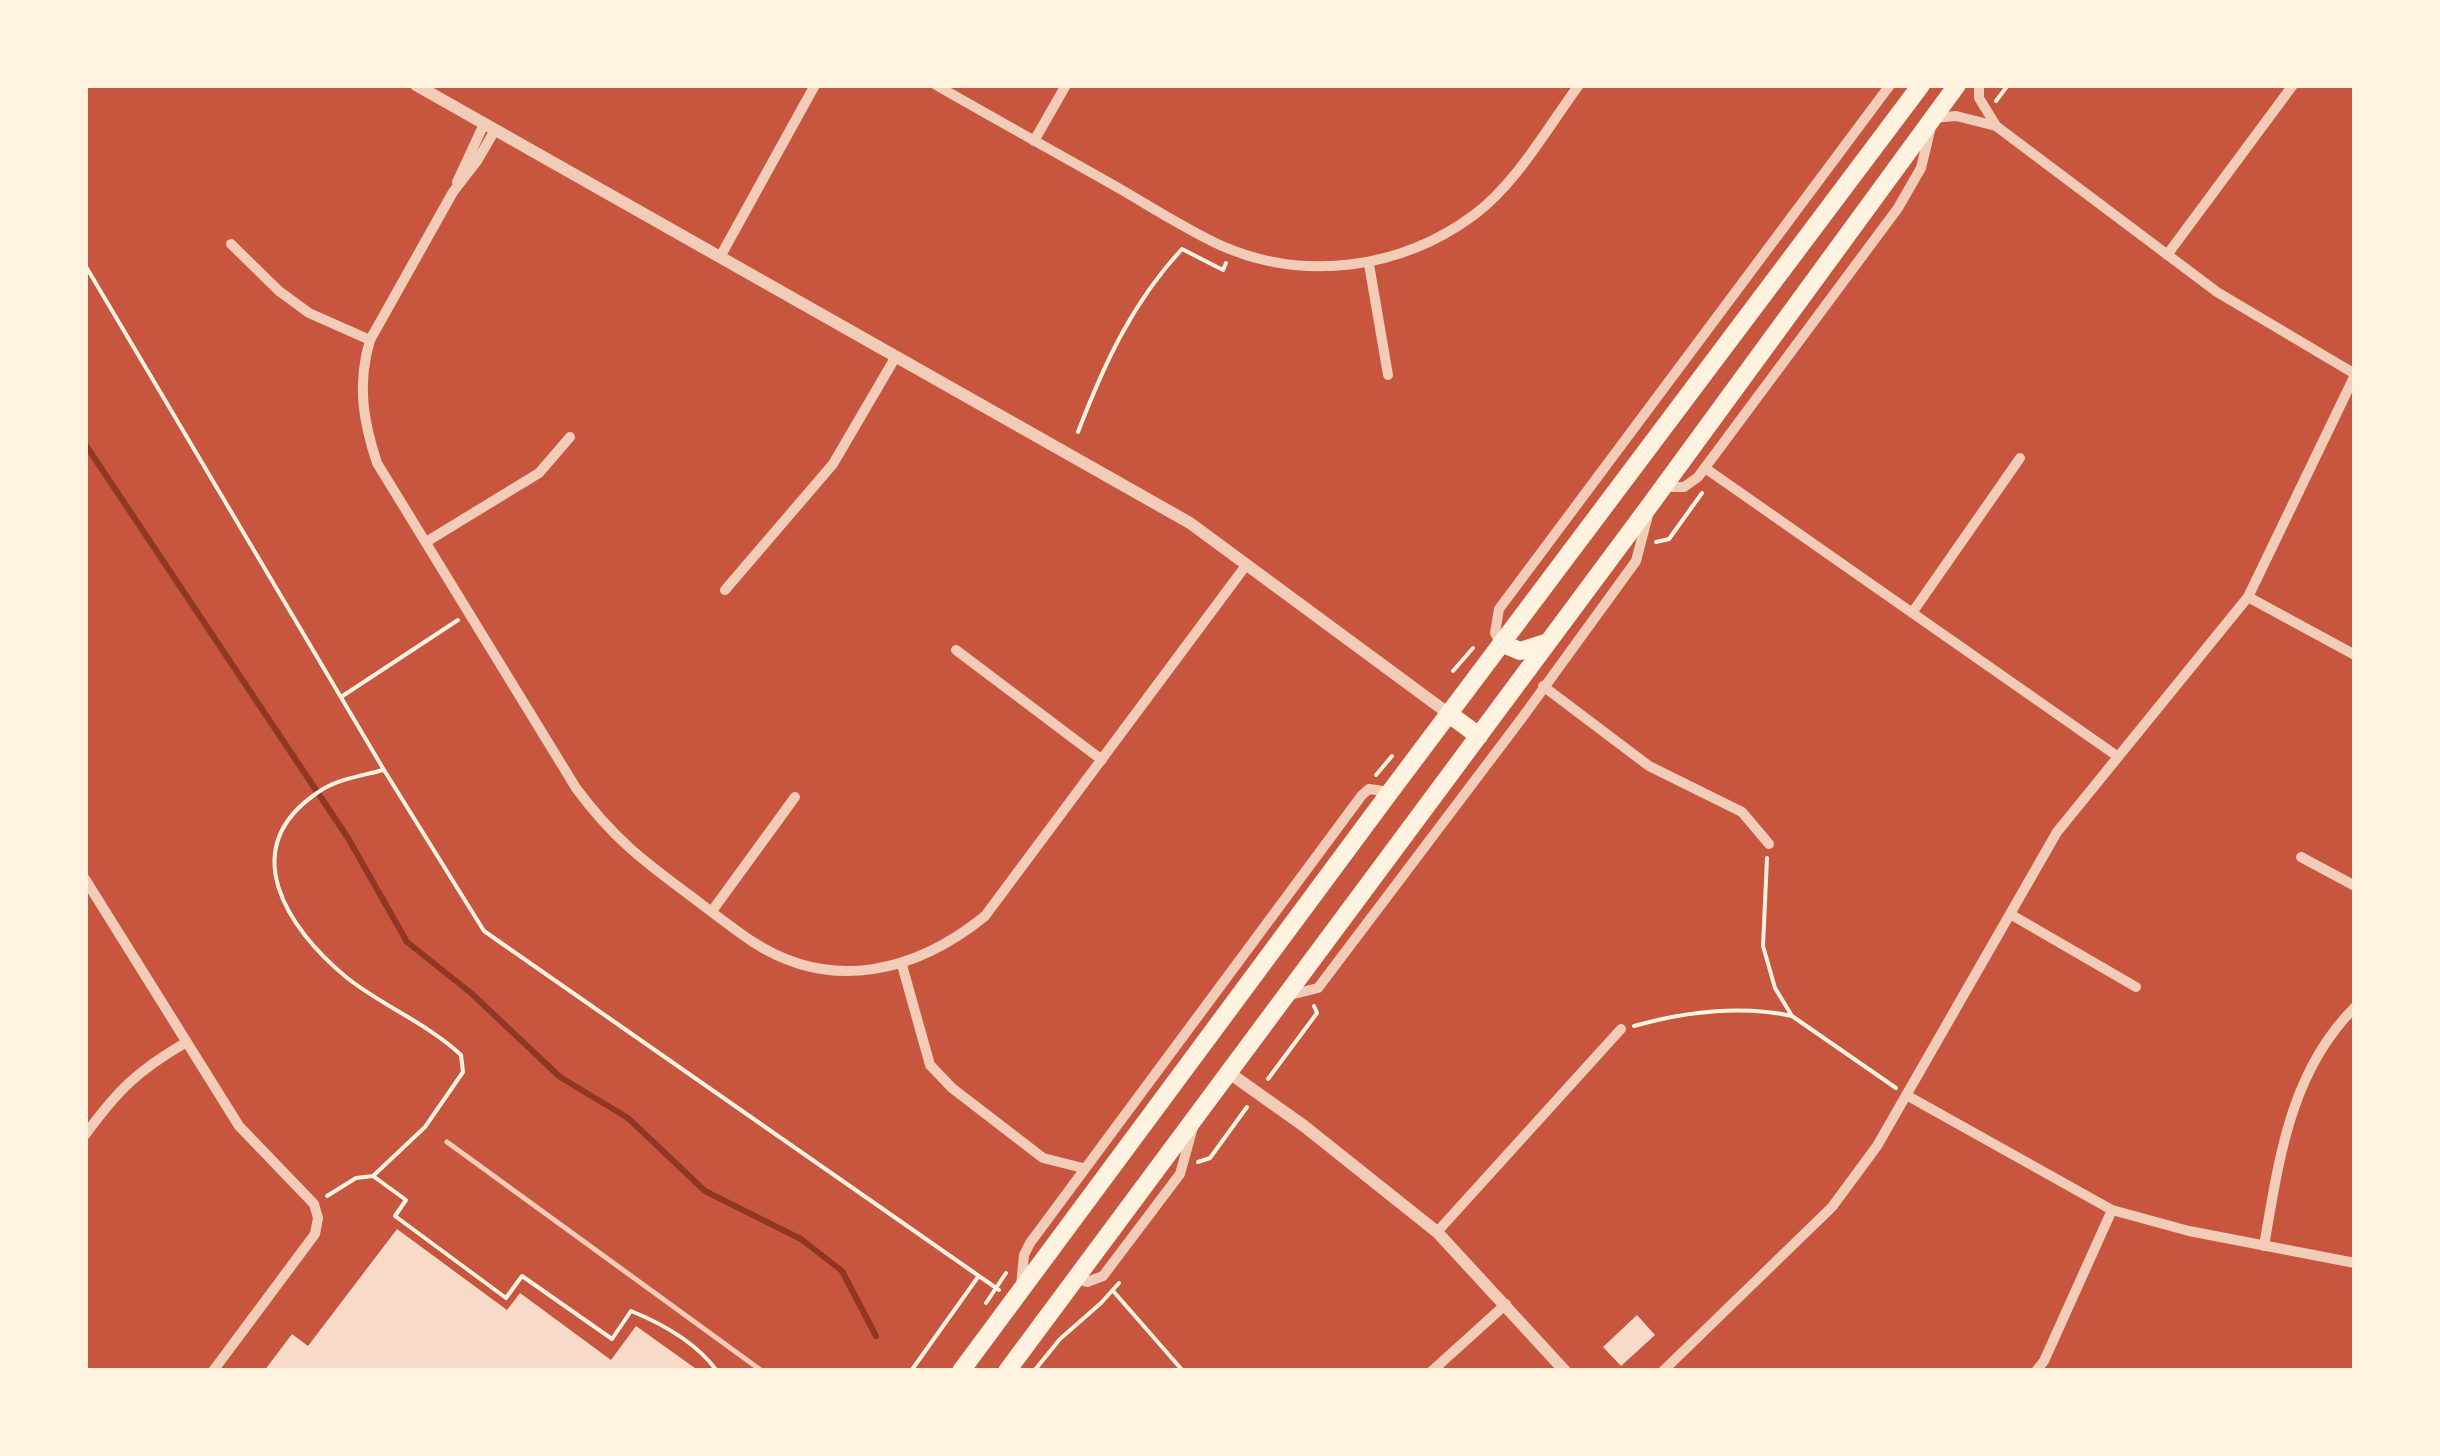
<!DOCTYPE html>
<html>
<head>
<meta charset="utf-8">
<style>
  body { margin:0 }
  #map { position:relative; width:2440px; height:1456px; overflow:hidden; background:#c8553d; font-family:"Asap Condensed",sans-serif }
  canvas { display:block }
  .frame { position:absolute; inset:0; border:88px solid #fff3e0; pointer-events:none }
</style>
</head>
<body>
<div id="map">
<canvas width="2440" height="1456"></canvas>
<div class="frame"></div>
</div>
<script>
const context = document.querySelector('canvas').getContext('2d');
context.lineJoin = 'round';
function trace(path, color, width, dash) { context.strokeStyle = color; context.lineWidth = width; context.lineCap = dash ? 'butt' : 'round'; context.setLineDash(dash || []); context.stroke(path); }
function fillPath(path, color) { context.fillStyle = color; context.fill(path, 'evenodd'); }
const stream = new Path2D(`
  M 85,444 L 348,838 L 407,942 L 471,993 L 560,1077 L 628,1118 L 705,1191 L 801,1239 L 842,1271 L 876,1336`);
const building = new Path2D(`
  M 397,1229 L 507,1310 L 520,1293 L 611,1360 L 636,1326 L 699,1371 L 264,1371 L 292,1334 L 308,1346 Z
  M 1637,1315 L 1655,1335 L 1621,1366 L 1603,1347 Z`);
const path = new Path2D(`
  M 1996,101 L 2008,85
  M 85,265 L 384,770 L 484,931 L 999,1290
  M 1078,432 C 1104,364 1132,303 1182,249 L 1223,270 L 1226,263
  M 1656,542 L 1669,539 L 1702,493
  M 1453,671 L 1473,648
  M 341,697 L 458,620
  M 1376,775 L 1392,756
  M 1767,858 L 1763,946 L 1775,988 L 1792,1016 L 1896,1088
  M 1634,1026 C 1684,1012 1740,1005 1792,1016
  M 1268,1079 L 1317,1013 L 1314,1006
  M 1198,1162 L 1210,1158 L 1247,1107
  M 373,1176 L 406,1200 L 395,1216 L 506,1298 L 522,1276 L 612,1339 L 631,1311 C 663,1324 696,1342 717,1371
  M 327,1196 L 356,1178 L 373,1176 L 425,1127 L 463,1072 L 461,1055 C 427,1023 382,1006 346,977 C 287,928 235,849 317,793 C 336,779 361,776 383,770
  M 1114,1292 L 1183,1371
  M 986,1303 L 1006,1273
  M 911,1371 L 978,1277
  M 1034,1371 L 1060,1339 L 1101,1303 L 1119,1283`);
const service = new Path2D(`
  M 447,1142 L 762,1371`);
const minor = new Path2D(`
  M 936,85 C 995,119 1055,152 1115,186 C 1150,206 1185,229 1222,246 C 1305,282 1401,269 1474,215 C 1517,183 1547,128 1579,85
  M 1979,85 L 1979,98 L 1995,124
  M 495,130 L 477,161 L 453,192 L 370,340 C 357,384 363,421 377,463 L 576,788 C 613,838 642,860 692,897 C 712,912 732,928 753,942 C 832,993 916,972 985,916 L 1247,564
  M 1034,141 L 1066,85
  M 457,182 L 484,124
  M 231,244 L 279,291 L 309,313 L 370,340
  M 2167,255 L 2293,85
  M 720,257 L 815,85
  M 1369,264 L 1388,375
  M 1705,468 L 2117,756
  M 1664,487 L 1684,487 L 1698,477 L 1898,208 L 1921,168 L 1933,118 L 1956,116 L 1996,126 L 2217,292 L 2355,374
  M 426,542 L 539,473 L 570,437
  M 725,590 L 833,464 L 895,358
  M 2248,597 L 2355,655
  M 1912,613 L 2020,458
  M 1501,643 L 1495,633 L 1499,609 L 1890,85
  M 956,650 L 1102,760
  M 1543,686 L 1649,766 L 1742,812 L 1769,844
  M 2301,857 L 2355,886
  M 85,879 L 239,1126 L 314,1204 L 318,1218 L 315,1234 L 213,1371
  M 712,911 L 795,797
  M 2010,914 L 2136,987
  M 902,965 L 930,1065 L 952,1088 L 1043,1158 L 1083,1168
  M 1286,996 L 1318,988 L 1522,718 L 1636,561 L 1648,515
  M 1908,1096 L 2112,1210 L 2189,1231 L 2355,1263
  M 85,1135 C 118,1090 137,1071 185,1043
  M 1437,1232 L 1621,1029
  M 2264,1246 C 2279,1159 2290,1072 2355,1007
  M 1074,1279 L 1087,1282 L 1103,1276 L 1180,1174 L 1193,1127
  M 1021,1286 L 1024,1255 L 1030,1243 L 1362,795 L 1369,789 L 1390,792
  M 1432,1371 L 1506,1304
  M 1663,1371 L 1832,1207 L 1877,1146 L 2057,832 L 2248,597 L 2355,375
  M 2036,1371 L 2044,1361 L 2112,1210`);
const tertiary = new Path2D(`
  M 416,85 L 1190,523 L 1449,714
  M 1228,1072 L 1304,1126 L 1437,1232 L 1565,1371`);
const trunk = new Path2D(`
  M 1501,643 L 1520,651 L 1548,642
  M 1449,714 L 1479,736
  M 961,1371 L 1390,792 L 1921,85
  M 1007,1371 L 1650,505 L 1957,85`);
trace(stream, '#8f3625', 6);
fillPath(building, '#f7dbc8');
trace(path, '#fff3e0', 4);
trace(service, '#f1ccb7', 5);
trace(minor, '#f1ccb7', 10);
trace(tertiary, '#f1ccb7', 12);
trace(trunk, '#fff3e0', 18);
</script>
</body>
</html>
